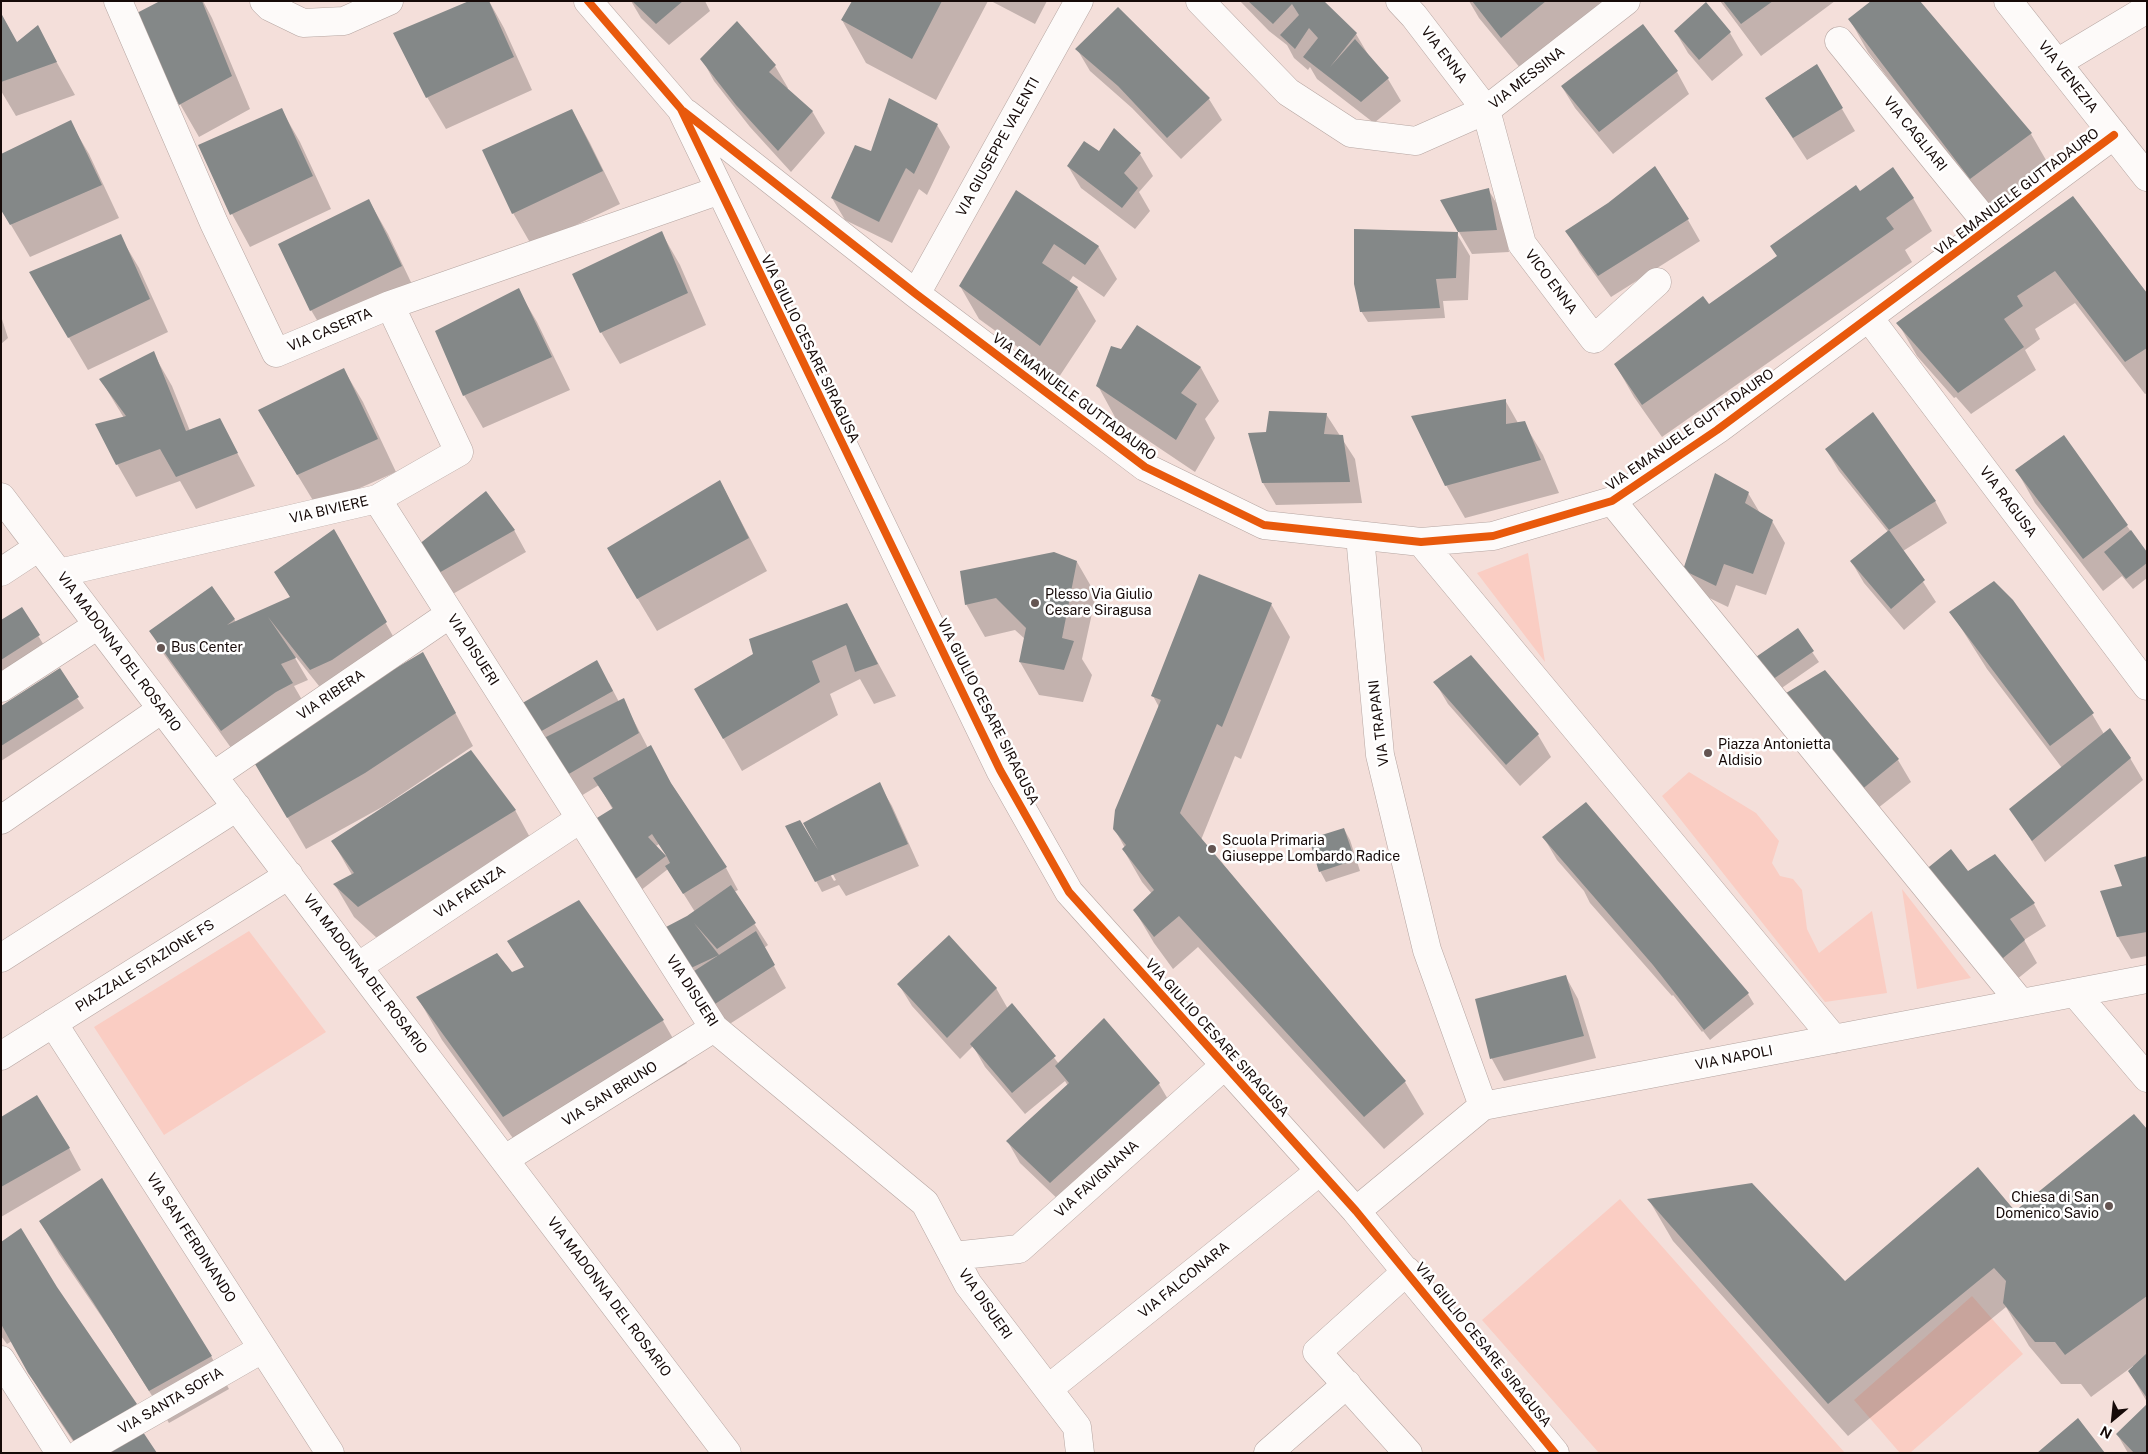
<!DOCTYPE html>
<html>
<head>
<meta charset="utf-8">
<style>
  body { margin:0 }
  #map { position:relative; width:2148px; height:1454px; overflow:hidden; background:#f4dfda; font-family:"Public Sans",sans-serif }
  canvas { display:block }
  .frame { position:absolute; inset:0; border:2px solid #160a08; pointer-events:none }
  .north { position:absolute; left:2088px; top:1394px; width:50px; height:50px; -webkit-text-stroke:4px #fff; paint-order:stroke; rotate:208deg; font-size:14px; font-weight:700; line-height:20px; text-align:center; color:#160a08 }
  .north::after { content:''; display:block; margin:auto; width:18px; height:22px; background:#160a08; clip-path:polygon(50% 0,100% 100%,50% 72%,0 100%) }
</style>
</head>
<body>
<div id="map">
<canvas width="2148" height="1454"></canvas>
<div class="frame"></div>
<div class="north">N</div>
</div>
<script>
const context = document.querySelector('canvas').getContext('2d');
context.lineJoin = 'round';
function fillPath(path, color) { context.fillStyle = color; context.fill(path, 'evenodd'); }
function trace(path, color, width, dash) { context.strokeStyle = color; context.lineWidth = width; context.lineCap = dash ? 'butt' : 'round'; context.setLineDash(dash || []); context.stroke(path); }
function write(font, color, halo, rows, align = 'center') {
  context.font = font + ' "Public Sans",sans-serif'; context.lineWidth = 5; context.setLineDash([]); context.textBaseline = 'middle'; context.strokeStyle = halo; context.fillStyle = color; for (const [text, x, y, turn = 0] of rows) {
    context.save(); context.translate(x, y); context.rotate((+turn || 0) * Math.PI / 180); context.textAlign = isNaN(turn) ? turn : align; if (halo) context.strokeText(text, 0, 0); context.fillText(text, 0, 0); context.restore();
  }
}
const green = new Path2D(`
  M 1528,553 L 1545,662 L 1477,573 Z
  M 1689,772 L 1756,813 L 1779,841 L 1772,863 L 1780,876 L 1793,879 L 1802,890 L 1807,929 L 1819,953 L 1872,911 L 1887,993 L 1825,1002 L 1662,796 Z
  M 1902,889 L 1971,978 L 1917,989 Z
  M 249,931 L 326,1032 L 164,1135 L 94,1027 Z
  M 1620,1199 L 1845,1453 L 1599,1453 L 1482,1320 Z
  M 1972,1296 L 2023,1354 L 1910,1453 L 1900,1453 L 1854,1400 Z`);
const shadow = new Path2D(`
  M 162,1 L 203,1 L 212,18 L 250,109 L 199,137 L 180,104 Z
  M 489,1 L 504,28 L 532,90 L 446,129 L 427,97 Z
  M 631,1 L 705,1 L 710,11 L 669,45 L 641,18 Z
  M 854,1 L 988,1 L 936,100 L 866,63 L 842,20 Z
  M 991,1 L 1047,1 L 1035,24 Z
  M 1240,1 L 1322,1 L 1356,34 L 1369,56 L 1388,79 L 1401,101 L 1374,123 L 1317,79 L 1310,67 L 1308,70 L 1294,58 L 1287,45 L 1269,31 Z
  M 1469,1 L 1604,1 L 1521,69 L 1479,18 Z
  M 1720,1 L 1835,1 L 1761,56 Z
  M 1918,1 L 2031,134 L 2050,167 L 1990,211 L 1868,52 L 1850,20 Z
  M 1706,4 L 1730,33 L 1743,55 L 1712,81 L 1688,53 L 1675,31 Z
  M 1,14 L 17,43 L 37,27 L 75,95 L 16,116 L 1,91 Z
  M 1077,49 L 1209,99 L 1222,120 L 1181,159 L 1132,108 L 1090,71 Z
  M 702,59 L 775,66 L 788,88 L 787,89 L 812,111 L 825,133 L 791,172 L 750,127 L 714,81 Z
  M 1816,65 L 1855,131 L 1807,160 L 1766,98 Z
  M 1677,72 L 1689,94 L 1613,154 L 1575,108 L 1562,87 Z
  M 281,109 L 300,142 L 331,209 L 250,247 L 232,214 L 200,146 Z
  M 572,110 L 590,143 L 620,204 L 532,246 L 513,213 Z
  M 70,122 L 89,154 L 119,218 L 30,257 L 11,225 Z
  M 937,125 L 950,147 L 927,195 L 919,189 L 892,243 L 845,220 L 832,198 L 872,152 Z
  M 1099,153 L 1140,154 L 1153,176 L 1139,192 L 1150,211 L 1135,229 L 1081,188 L 1068,166 Z
  M 1488,189 L 1501,211 L 1509,252 L 1472,254 L 1459,232 Z
  M 1016,192 L 1098,246 L 1117,279 L 1104,297 L 1073,276 L 1069,282 L 1077,288 L 1096,321 L 1059,377 L 979,319 L 960,286 Z
  M 1860,193 L 1913,198 L 1932,231 L 1905,250 L 1912,262 L 1662,437 L 1634,397 L 1615,364 L 1709,306 L 1778,257 Z
  M 2073,198 L 2147,294 L 2147,393 L 2145,394 L 2075,303 L 2035,329 L 2040,339 L 2025,350 L 2036,370 L 1971,414 L 1956,397 L 1954,398 L 1917,356 L 1898,323 Z
  M 369,201 L 388,234 L 419,299 L 330,342 L 311,310 Z
  M 1688,220 L 1700,241 L 1611,297 L 1580,254 L 1567,232 Z
  M 661,232 L 680,265 L 706,325 L 620,364 L 601,332 Z
  M 1457,234 L 1470,256 L 1468,300 L 1443,301 L 1445,318 L 1368,322 L 1361,311 Z
  M 120,236 L 139,268 L 168,332 L 88,370 L 31,273 Z
  M 518,290 L 537,322 L 570,390 L 483,428 L 464,395 Z
  M 1,316 L 8,338 L 1,344 Z
  M 1138,327 L 1201,368 L 1219,401 L 1205,419 L 1215,438 L 1195,472 L 1116,419 L 1098,386 Z
  M 153,353 L 172,386 L 190,431 L 219,419 L 255,486 L 196,509 L 180,481 L 136,497 L 117,464 L 124,418 L 101,380 Z
  M 344,370 L 363,402 L 396,472 L 317,507 L 278,443 Z
  M 1505,400 L 1518,423 L 1524,423 L 1543,455 L 1559,493 L 1465,518 L 1446,485 Z
  M 1326,414 L 1355,459 L 1362,503 L 1276,505 L 1263,483 L 1267,433 Z
  M 1826,449 L 1935,501 L 1947,523 L 1903,551 L 1936,602 L 1904,630 L 1864,583 L 1851,561 L 1888,532 L 1839,471 Z
  M 2017,471 L 2127,526 L 2147,554 L 2147,578 L 2133,589 L 2122,576 L 2103,591 L 2035,503 Z
  M 720,481 L 767,571 L 657,631 L 627,581 Z
  M 1748,493 L 1760,513 L 1772,521 L 1785,543 L 1766,595 L 1736,585 L 1728,607 L 1697,592 L 1684,570 Z
  M 514,530 L 526,552 L 451,595 L 433,568 Z
  M 334,531 L 398,645 L 323,691 L 296,657 L 295,658 L 308,680 L 294,686 L 305,705 L 234,752 L 163,653 L 151,631 L 212,588 L 236,622 L 291,598 Z
  M 1077,562 L 1096,595 L 1082,659 L 1092,675 L 1083,702 L 1039,695 L 1020,662 L 1025,639 L 1015,630 L 985,637 L 966,604 Z
  M 2012,601 L 2092,714 L 2104,734 L 2130,758 L 2143,780 L 2045,862 L 2011,809 L 2062,768 L 1987,669 L 1951,612 Z
  M 846,604 L 896,696 L 874,704 L 860,679 L 830,694 L 838,715 L 742,771 L 695,689 Z
  M 1271,604 L 1290,637 L 1241,759 L 1235,756 L 1201,840 L 1405,1082 L 1424,1114 L 1384,1149 L 1198,947 L 1173,969 L 1154,943 L 1135,911 L 1152,894 L 1142,882 L 1123,849 L 1125,848 L 1114,828 L 1159,707 L 1153,696 Z
  M 22,609 L 45,647 L 1,674 L 1,621 Z
  M 1797,630 L 1819,662 L 1776,692 L 1755,660 Z
  M 1825,672 L 1898,760 L 1911,782 L 1873,812 L 1795,718 Z
  M 1435,682 L 1538,735 L 1551,757 L 1520,786 L 1448,704 Z
  M 609,683 L 619,702 L 623,700 L 648,748 L 726,868 L 738,890 L 734,892 L 768,945 L 764,948 L 786,988 L 728,1025 L 674,938 L 695,912 L 668,869 L 640,891 L 630,873 L 613,810 L 599,785 L 576,799 L 533,727 ZM 659,844 L 667,855 L 666,856 L 656,846 Z
  M 441,686 L 473,746 L 384,806 L 306,849 L 272,791 Z
  M 77,698 L 84,708 L 1,761 L 1,707 Z
  M 879,784 L 892,806 L 919,866 L 846,896 L 839,885 L 822,892 L 787,827 L 799,821 L 834,881 L 836,880 L 805,823 Z
  M 515,810 L 533,843 L 378,939 L 354,917 L 335,885 L 352,875 L 333,842 Z
  M 1344,829 L 1350,840 L 1360,871 L 1326,882 L 1320,871 Z
  M 1544,838 L 1748,994 L 1754,1004 L 1710,1040 L 1703,1031 L 1702,1032 L 1673,995 L 1672,996 L 1590,903 L 1584,891 L 1557,860 Z
  M 1995,856 L 2034,904 L 2046,926 L 2024,940 L 2037,963 L 2011,984 L 1967,873 Z
  M 2147,857 L 2147,956 L 2131,959 L 2118,937 L 2124,887 Z
  M 579,901 L 663,1021 L 687,1063 L 528,1159 L 442,1040 L 418,998 L 512,974 L 525,968 Z
  M 1566,977 L 1578,999 L 1596,1058 L 1504,1081 L 1492,1059 L 1476,1000 Z
  M 899,985 L 996,988 L 1008,1009 L 1012,1005 L 1059,1064 L 1159,1084 L 1172,1106 L 1063,1204 L 1020,1163 L 1008,1142 L 1068,1086 L 1065,1081 L 1025,1114 L 985,1067 L 973,1046 L 960,1059 L 912,1006 Z
  M 1,1119 L 69,1148 L 81,1170 L 1,1217 Z
  M 2147,1131 L 2147,1402 L 2129,1371 L 2134,1367 L 2133,1366 L 2091,1397 L 2081,1384 L 2061,1384 L 2029,1346 L 2006,1307 L 1848,1436 L 1673,1241 L 1649,1200 L 1845,1283 L 2015,1213 Z
  M 40,1221 L 211,1356 L 229,1389 L 169,1423 L 114,1335 L 59,1254 Z
  M 1,1243 L 55,1287 L 136,1405 L 148,1427 L 141,1432 L 81,1453 L 42,1395 L 12,1341 L 7,1344 L 1,1336 Z
  M 2117,1434 L 2147,1453 L 2128,1453 Z`);
const building = new Path2D(`
  M 160,1 L 202,1 L 232,76 L 179,105 L 133,15 Z
  M 469,1 L 489,1 L 514,57 L 426,98 L 393,33 Z
  M 632,1 L 683,1 L 656,24 Z
  M 852,1 L 942,1 L 912,59 L 841,20 Z
  M 1248,1 L 1324,1 L 1357,33 L 1330,67 L 1355,39 L 1389,78 L 1361,102 L 1303,57 L 1318,38 L 1309,28 L 1295,49 L 1280,35 L 1299,15 L 1292,4 L 1273,24 Z
  M 1472,1 L 1546,1 L 1501,38 Z
  M 1723,1 L 1773,1 L 1741,24 Z
  M 1871,1 L 1920,1 L 2032,133 L 1970,179 L 1848,19 Z
  M 1706,2 L 1731,32 L 1699,60 L 1674,31 Z
  M 1118,7 L 1210,98 L 1167,138 L 1118,86 L 1075,49 Z
  M 1,13 L 17,42 L 38,25 L 57,62 L 1,82 Z
  M 737,21 L 776,65 L 769,72 L 813,111 L 778,151 L 736,105 L 700,59 Z
  M 1643,24 L 1678,71 L 1599,132 L 1561,86 Z
  M 1817,64 L 1843,108 L 1793,138 L 1765,98 Z
  M 889,98 L 938,124 L 914,174 L 906,168 L 879,222 L 831,198 L 855,145 L 871,151 Z
  M 282,108 L 313,176 L 230,215 L 198,145 Z
  M 572,109 L 603,171 L 512,214 L 482,150 Z
  M 71,120 L 102,185 L 10,225 L 1,210 L 1,154 Z
  M 1114,128 L 1141,153 L 1124,173 L 1138,188 L 1122,208 L 1067,166 L 1084,141 L 1099,151 Z
  M 1655,166 L 1689,219 L 1598,276 L 1565,231 L 1608,203 Z
  M 1893,167 L 1914,198 L 1886,218 L 1894,229 L 1642,405 L 1614,364 L 1703,296 L 1709,304 L 1777,256 L 1770,246 L 1856,185 L 1860,191 Z
  M 1489,188 L 1497,230 L 1458,232 L 1440,200 Z
  M 1016,190 L 1099,246 L 1085,265 L 1054,244 L 1042,263 L 1078,287 L 1040,346 L 959,286 Z
  M 2073,196 L 2147,293 L 2147,348 L 2125,362 L 2055,271 L 2017,296 L 2023,306 L 2004,319 L 2024,347 L 1958,393 L 1896,323 Z
  M 369,199 L 402,266 L 310,311 L 278,244 Z
  M 1354,229 L 1458,232 L 1456,278 L 1436,279 L 1440,308 L 1360,312 L 1354,284 Z
  M 662,231 L 688,293 L 600,333 L 572,274 Z
  M 121,234 L 150,299 L 68,338 L 29,272 Z
  M 519,288 L 552,357 L 463,396 L 435,331 Z
  M 1137,325 L 1201,367 L 1181,393 L 1197,404 L 1176,440 L 1096,386 L 1111,346 L 1121,349 Z
  M 154,351 L 186,431 L 220,418 L 238,453 L 176,477 L 160,449 L 116,465 L 95,424 L 126,416 L 99,379 Z
  M 344,368 L 378,439 L 297,475 L 258,410 Z
  M 1506,399 L 1506,424 L 1525,421 L 1541,460 L 1445,486 L 1411,416 Z
  M 1269,411 L 1327,413 L 1324,434 L 1343,435 L 1350,482 L 1262,483 L 1248,433 L 1266,432 Z
  M 1873,412 L 1936,501 L 1889,530 L 1825,449 Z
  M 2064,435 L 2128,525 L 2083,559 L 2015,470 Z
  M 1715,473 L 1749,492 L 1745,503 L 1773,520 L 1753,574 L 1724,564 L 1716,586 L 1683,570 Z
  M 720,480 L 749,538 L 637,599 L 607,548 Z
  M 486,491 L 515,530 L 437,574 L 418,545 Z
  M 334,529 L 387,622 L 332,660 L 310,670 L 268,617 L 296,658 L 281,664 L 293,683 L 276,692 L 221,731 L 149,631 L 212,586 L 235,619 L 227,625 L 290,597 L 274,572 Z
  M 1889,530 L 1925,580 L 1891,609 L 1850,561 Z
  M 2131,530 L 2147,552 L 2147,563 L 2126,579 L 2104,552 Z
  M 1054,552 L 1077,561 L 1062,638 L 1074,641 L 1064,670 L 1019,662 L 1026,628 L 996,598 L 965,605 L 960,571 Z
  M 1199,574 L 1272,603 L 1222,727 L 1217,724 L 1180,813 L 1406,1081 L 1364,1117 L 1179,916 L 1154,937 L 1133,910 L 1154,890 L 1122,849 L 1126,845 L 1113,829 L 1115,810 L 1161,700 L 1151,696 Z
  M 1994,581 L 2013,600 L 2094,713 L 2050,746 L 1949,612 Z
  M 847,603 L 878,664 L 855,672 L 846,645 L 812,661 L 820,682 L 723,739 L 694,689 L 753,654 L 749,639 Z
  M 22,607 L 40,635 L 1,660 L 1,620 Z
  M 1798,628 L 1814,651 L 1769,682 L 1753,659 Z
  M 423,652 L 456,713 L 365,773 L 287,818 L 252,759 L 325,710 Z
  M 1471,655 L 1539,734 L 1506,765 L 1433,682 Z
  M 597,660 L 613,691 L 538,733 L 519,705 Z
  M 60,668 L 79,697 L 1,746 L 1,706 Z
  M 1825,670 L 1899,759 L 1860,791 L 1781,696 Z
  M 624,698 L 639,733 L 562,778 L 540,740 Z
  M 2110,728 L 2131,758 L 2032,841 L 2009,809 Z
  M 651,745 L 671,783 L 727,867 L 683,894 L 665,866 L 670,863 L 667,857 L 652,834 L 648,837 L 666,856 L 633,881 L 592,821 L 613,808 L 593,778 Z
  M 471,750 L 516,810 L 358,907 L 333,884 L 354,873 L 331,841 Z
  M 880,782 L 908,844 L 815,882 L 785,826 L 800,820 L 818,850 L 803,823 Z
  M 1586,802 L 1749,993 L 1704,1030 L 1653,965 L 1542,837 Z
  M 1344,828 L 1355,860 L 1319,872 L 1309,839 Z
  M 1951,849 L 1968,871 L 1995,854 L 2035,903 L 2010,919 L 2025,940 L 1997,963 L 1924,871 Z
  M 2147,856 L 2147,932 L 2117,937 L 2100,891 L 2122,886 L 2114,865 Z
  M 731,885 L 756,923 L 717,949 L 694,923 L 719,955 L 691,968 L 666,927 L 687,916 Z
  M 579,900 L 664,1020 L 503,1117 L 416,997 L 497,953 L 512,972 L 524,967 L 507,941 Z
  M 756,931 L 775,965 L 715,1004 L 691,973 Z
  M 949,935 L 997,988 L 947,1038 L 897,984 Z
  M 1566,975 L 1584,1036 L 1490,1059 L 1475,999 Z
  M 1012,1003 L 1056,1056 L 1012,1093 L 970,1044 Z
  M 1104,1018 L 1160,1083 L 1050,1183 L 1006,1141 L 1069,1083 L 1055,1066 Z
  M 37,1095 L 70,1148 L 1,1187 L 1,1117 Z
  M 2134,1114 L 2147,1129 L 2147,1296 L 2065,1355 L 2055,1342 L 2035,1342 L 2003,1303 L 2006,1281 L 1994,1268 L 1828,1404 L 1647,1199 L 1752,1183 L 1845,1281 L 1978,1167 L 2015,1211 Z
  M 102,1178 L 212,1356 L 149,1391 L 93,1302 L 39,1221 Z
  M 21,1228 L 57,1287 L 137,1404 L 76,1444 L 28,1373 L 1,1324 L 1,1242 Z
  M 2147,1353 L 2147,1398 L 2128,1371 Z
  M 2147,1404 L 2147,1453 L 2134,1453 L 2116,1434 Z
  M 2078,1418 L 2105,1453 L 2037,1453 Z
  M 141,1429 L 157,1453 L 104,1453 Z`);
const street = new Path2D(`
  M 118,1 L 214,223 L 276,353 L 390,305 L 720,190
  M 264,1 L 270,7 L 303,23 L 344,21 L 389,1
  M 588,1 L 681,109 L 1000,770 L 1069,892 L 1356,1211 L 1555,1453
  M 1200,1 L 1288,92 L 1351,133 L 1416,141 L 1486,110 L 1626,1
  M 1400,1 L 1414,16 L 1486,110 L 1522,244 L 1594,339 L 1657,282
  M 1839,41 L 1990,227
  M 2057,63 L 2147,9
  M 686,113 L 916,294 L 1145,467 L 1264,525 L 1421,542 L 1493,536 L 1612,501 L 1717,430 L 2114,135
  M 916,294 L 1079,1
  M 1869,318 L 2147,686
  M 1,497 L 727,1453
  M 377,499 L 714,1028 L 925,1203 L 968,1284 L 1077,1427 L 1080,1453
  M 1612,501 L 2021,1003
  M 1360,536 L 1380,755 L 1427,950 L 1483,1106
  M 1421,542 L 1834,1039
  M 1,572 L 39,547
  M 59,573 L 377,499 L 459,452 L 390,305
  M 1,688 L 98,625
  M 213,776 L 450,614
  M 1,820 L 162,709
  M 1,958 L 237,807
  M 359,966 L 580,819
  M 2075,993 L 2147,1078
  M 53,1023 L 330,1453
  M 1,1056 L 289,875
  M 505,1159 L 714,1028
  M 1356,1211 L 1483,1106 L 2147,979
  M 953,1256 L 1019,1249 L 1225,1065
  M 1407,1271 L 1317,1352 L 1408,1453
  M 1,1360 L 60,1453
  M 1048,1389 L 1320,1171
  M 81,1453 L 262,1349
  M 1268,1453 L 1347,1384`);
const primary = new Path2D(`
  M 2008,1 L 2147,177`);
const cycleway = new Path2D(`
  M 588,1 L 681,109 L 1000,770 L 1069,892 L 1356,1211 L 1555,1453
  M 683,111 L 916,294 L 1145,467 L 1264,525 L 1421,542 L 1493,536 L 1612,501 L 1717,430 L 2114,135`);
const markers = [
  [1035,603,5,"#645552"],
  [161,648,5,"#645552"],
  [1708,753,5,"#645552"],
  [1212,849,5,"#645552"],
  [2109,1206,5,"#645552"]
];
const streetNames = [
  ["VIA ENNA",1444,55,53],
  ["VIA VENEZIA",2068,77,52],
  ["VIA MESSINA",1527,78,-38],
  ["VIA CAGLIARI",1915,134,51],
  ["VIA GIUSEPPE VALENTI",998,147,-61],
  ["VIA EMANUELE GUTTADAURO",2017,192,-37],
  ["VICO ENNA",1551,282,53],
  ["VIA CASERTA",330,330,-23],
  ["VIA GIULIO CESARE SIRAGUSA",810,349,64],
  ["VIA EMANUELE GUTTADAURO",1074,397,37],
  ["VIA EMANUELE GUTTADAURO",1690,430,-35],
  ["VIA RAGUSA",2008,502,53],
  ["VIA BIVIERE",329,510,-13],
  ["VIA DISUERI",473,650,57],
  ["VIA MADONNA DEL ROSARIO",119,652,53],
  ["VIA RIBERA",331,695,-34],
  ["VIA GIULIO CESARE SIRAGUSA",988,712,63],
  ["VIA TRAPANI",1379,723,-97],
  ["VIA FAENZA",470,892,-34],
  ["PIAZZALE STAZIONE FS",145,966,-32],
  ["VIA MADONNA DEL ROSARIO",365,974,53],
  ["VIA DISUERI",692,991,57],
  ["VIA GIULIO CESARE SIRAGUSA",1217,1038,48],
  ["VIA NAPOLI",1734,1058,-11],
  ["VIA SAN BRUNO",610,1094,-32],
  ["VIA FAVIGNANA",1097,1179,-42],
  ["VIA SAN FERDINANDO",191,1238,57],
  ["VIA FALCONARA",1184,1280,-39],
  ["VIA MADONNA DEL ROSARIO",609,1297,53],
  ["VIA DISUERI",985,1304,55],
  ["VIA GIULIO CESARE SIRAGUSA",1483,1345,51],
  ["VIA SANTA SOFIA",171,1401,-30]
];
const poiNames = [
  ["Plesso Via Giulio",1045,595],
  ["Cesare Siragusa",1045,611],
  ["Bus Center",171,648],
  ["Piazza Antonietta",1718,745],
  ["Aldisio",1718,761],
  ["Scuola Primaria",1222,841],
  ["Giuseppe Lombardo Radice",1222,857],
  ["Chiesa di San",2099,1198,"right"],
  ["Domenico Savio",2099,1214,"right"]
];
fillPath(green, '#facdc3');
fillPath(shadow, '#0003');
fillPath(building, '#848888');
trace(street, '#b5a5a1', 29);
trace(primary, '#b5a5a1', 29);
trace(street, '#fdfaf9', 28);
trace(primary, '#fdfaf9', 28);
trace(cycleway, '#e8590c', 8);
for (const [x, y, r, color] of markers) { const dot = new Path2D(); dot.arc(x, y, r, 0, 2 * Math.PI); context.fillStyle = color; context.fill(dot); trace(dot, '#fff', 2); }
write('14px', '#160a08', '#fff', streetNames);
write('14px', '#160a08', '#fff', poiNames, 'left');
</script>
</body>
</html>
